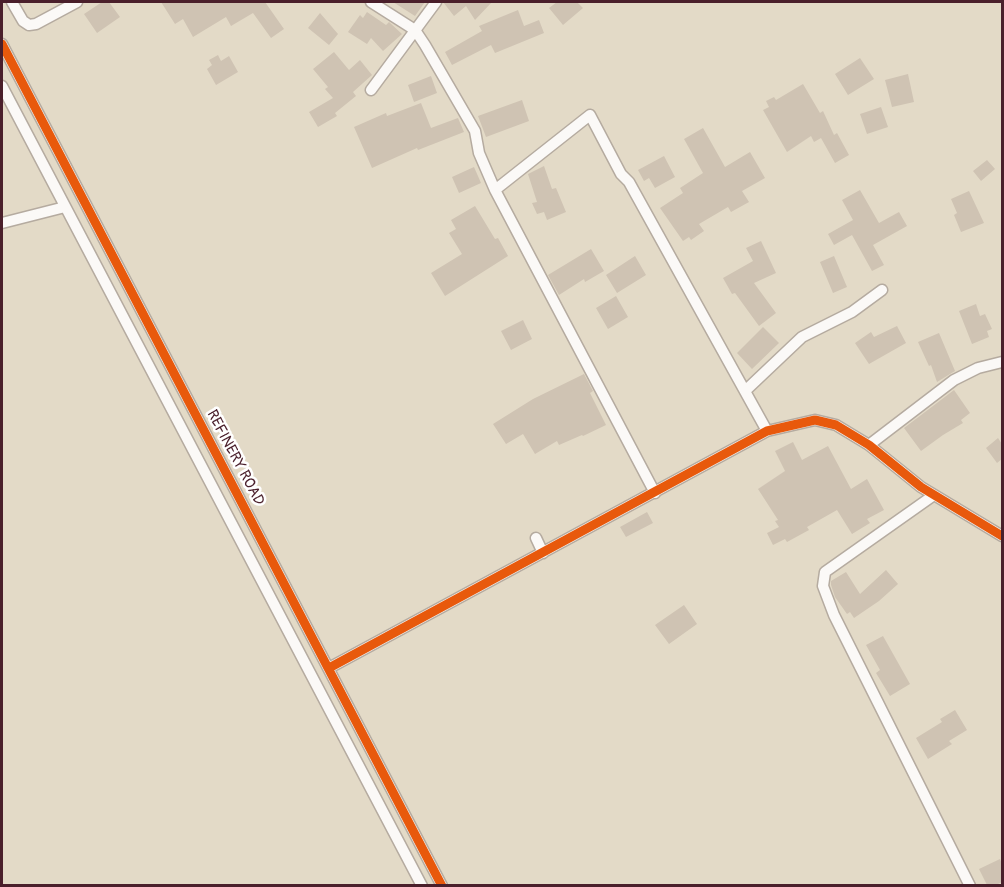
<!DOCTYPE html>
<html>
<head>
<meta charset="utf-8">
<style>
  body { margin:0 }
  #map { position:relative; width:1004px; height:887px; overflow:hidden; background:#e3dac7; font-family:Pangolin,sans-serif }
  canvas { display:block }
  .frame { position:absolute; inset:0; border:3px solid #4a1f2b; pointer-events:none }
</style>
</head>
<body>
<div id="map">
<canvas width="1004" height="887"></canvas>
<div class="frame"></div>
</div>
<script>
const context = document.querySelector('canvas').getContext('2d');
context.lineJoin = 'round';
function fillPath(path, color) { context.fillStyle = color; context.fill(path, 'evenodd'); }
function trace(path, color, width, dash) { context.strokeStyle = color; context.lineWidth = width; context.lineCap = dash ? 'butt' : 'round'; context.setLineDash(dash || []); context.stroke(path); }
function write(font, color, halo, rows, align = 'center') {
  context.font = font + ' Pangolin,sans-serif'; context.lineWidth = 5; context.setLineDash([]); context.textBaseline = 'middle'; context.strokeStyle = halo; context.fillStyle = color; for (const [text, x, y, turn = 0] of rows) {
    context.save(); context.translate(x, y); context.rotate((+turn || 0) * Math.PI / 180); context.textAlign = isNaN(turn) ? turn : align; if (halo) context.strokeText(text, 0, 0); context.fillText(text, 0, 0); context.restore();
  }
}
const building = new Path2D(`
  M 102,2 L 109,2 L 120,17 L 97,33 L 84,14 Z
  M 161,2 L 265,2 L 284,29 L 271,38 L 253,13 L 231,26 L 226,17 L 193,37 L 183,19 L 175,24 Z
  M 393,2 L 425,2 L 415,16 Z
  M 443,2 L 492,2 L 475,20 L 466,6 L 454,16 Z
  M 557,2 L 577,2 L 583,8 L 563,25 L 549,8 Z
  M 518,10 L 524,26 L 539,20 L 544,33 L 495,53 L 491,45 L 452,65 L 445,52 L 482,31 L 479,26 Z
  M 367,12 L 386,25 L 389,22 L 402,34 L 383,51 L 371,38 L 367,44 L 348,32 L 360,15 L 363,18 Z
  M 320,13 L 338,34 L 329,45 L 308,28 Z
  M 334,52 L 349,70 L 360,60 L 372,75 L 353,92 L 356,96 L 335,113 L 337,116 L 318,127 L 309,112 L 333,98 L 325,89 L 328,87 L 313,69 Z
  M 218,55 L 221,61 L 229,56 L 238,72 L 216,85 L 207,69 L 212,65 L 209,60 Z
  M 860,58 L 874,79 L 848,95 L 835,74 Z
  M 908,74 L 914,102 L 892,107 L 885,80 Z
  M 431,76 L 437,93 L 414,102 L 408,85 Z
  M 803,84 L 820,113 L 823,111 L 834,135 L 837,133 L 849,155 L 835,163 L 821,138 L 814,142 L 811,136 L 787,152 L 763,110 L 769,107 L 766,101 L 774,97 L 776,100 Z
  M 522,100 L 529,121 L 486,137 L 478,116 Z
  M 421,103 L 431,128 L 458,118 L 464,132 L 418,150 L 417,148 L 372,168 L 354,127 L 386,113 L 387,116 Z
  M 881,107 L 888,127 L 867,134 L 860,114 Z
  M 703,128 L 725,167 L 750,152 L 765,178 L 742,191 L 749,202 L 731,212 L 728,207 L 699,224 L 704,231 L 691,240 L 689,237 L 683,241 L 660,208 L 683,193 L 680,188 L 703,173 L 684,139 Z
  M 664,156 L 675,177 L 655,188 L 649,178 L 644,181 L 638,170 Z
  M 987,160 L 995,169 L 981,181 L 973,171 Z
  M 544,166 L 552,189 L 556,188 L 566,212 L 547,220 L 544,212 L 537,214 L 532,203 L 537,202 L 528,174 Z
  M 474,167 L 481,183 L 459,193 L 452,177 Z
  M 860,190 L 879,223 L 899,212 L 907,226 L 873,245 L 884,265 L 872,271 L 852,235 L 834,245 L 828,234 L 853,220 L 842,200 Z
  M 969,191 L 984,223 L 961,232 L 954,215 L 957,213 L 951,199 Z
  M 475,206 L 495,239 L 498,238 L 508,256 L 445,296 L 431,273 L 462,254 L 449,233 L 456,229 L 451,220 Z
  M 761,241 L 776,273 L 754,283 L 776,313 L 759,326 L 735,293 L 732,294 L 723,278 L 753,261 L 746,248 Z
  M 591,249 L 604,271 L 585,282 L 584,279 L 559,295 L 548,275 Z
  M 635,256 L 646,275 L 617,293 L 606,275 Z
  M 834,256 L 847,287 L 833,293 L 820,262 Z
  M 616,296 L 628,317 L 608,329 L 596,308 Z
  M 976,304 L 980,316 L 985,314 L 992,329 L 987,331 L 989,337 L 972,344 L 959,311 Z
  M 523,320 L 532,339 L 511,350 L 501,331 Z
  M 897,326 L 906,343 L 869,364 L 855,343 L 871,332 L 874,337 Z
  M 763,327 L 779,343 L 752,369 L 737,353 Z
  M 939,333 L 955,371 L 937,382 L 931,365 L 929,366 L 918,342 Z
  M 584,374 L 593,391 L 590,393 L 606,425 L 583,436 L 582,435 L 559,445 L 557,441 L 535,454 L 523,434 L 506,444 L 493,424 L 533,399 Z
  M 954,390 L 970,413 L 961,420 L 963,423 L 943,435 L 921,451 L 904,428 Z
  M 998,438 L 1002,444 L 1002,459 L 997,463 L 986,448 Z
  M 793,442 L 802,460 L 828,446 L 851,489 L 867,479 L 884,510 L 867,519 L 870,523 L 852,534 L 837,510 L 807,527 L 809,530 L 787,542 L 785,539 L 773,545 L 767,533 L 779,527 L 775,521 L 778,520 L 758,489 L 785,471 L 775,451 Z
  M 647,512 L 653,523 L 626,537 L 620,527 Z
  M 886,570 L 898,584 L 879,601 L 854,618 L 850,612 L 847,614 L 835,597 L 831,585 L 831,581 L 846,572 L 860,594 Z
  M 684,605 L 697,624 L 669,644 L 655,625 Z
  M 883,636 L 910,684 L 890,696 L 876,673 L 880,670 L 866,645 Z
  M 955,710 L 967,730 L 949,741 L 952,744 L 928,759 L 916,738 L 942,722 L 940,719 Z
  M 1000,859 L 1002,864 L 1002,882 L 996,885 L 987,885 L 979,869 Z`);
const street = new Path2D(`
  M 12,2 L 23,21 L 29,25 L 36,24 L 77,2
  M 371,2 L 415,30 L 425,45 L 475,131 L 479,153 L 495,190 L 655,493
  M 2,44 L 442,886
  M 2,86 L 422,886
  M 371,90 L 436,2
  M 495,190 L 590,115 L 621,174 L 629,182 L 767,431
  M 2,223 L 65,207
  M 745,391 L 802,337 L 852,312 L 882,290
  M 869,445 L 954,380 L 978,368 L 1002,362
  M 934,495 L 825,572 L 823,586 L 834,615 L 970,886
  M 536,538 L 543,553
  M 329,668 L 767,431 L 815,420 L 836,425 L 869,445 L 921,487 L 1002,536`);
const cycleway = new Path2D(`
  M 2,44 L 442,886
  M 329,668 L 767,431 L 815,420 L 836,425 L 869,445 L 921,487 L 1002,536`);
const streetNames = [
  ["REFINERY ROAD",235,458,62]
];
fillPath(building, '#cfc3b3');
trace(street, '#b5aba0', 13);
trace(street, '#fbf9f7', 10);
trace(cycleway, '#e8590c', 9);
write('15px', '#4a1f2b', '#fff', streetNames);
</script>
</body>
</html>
